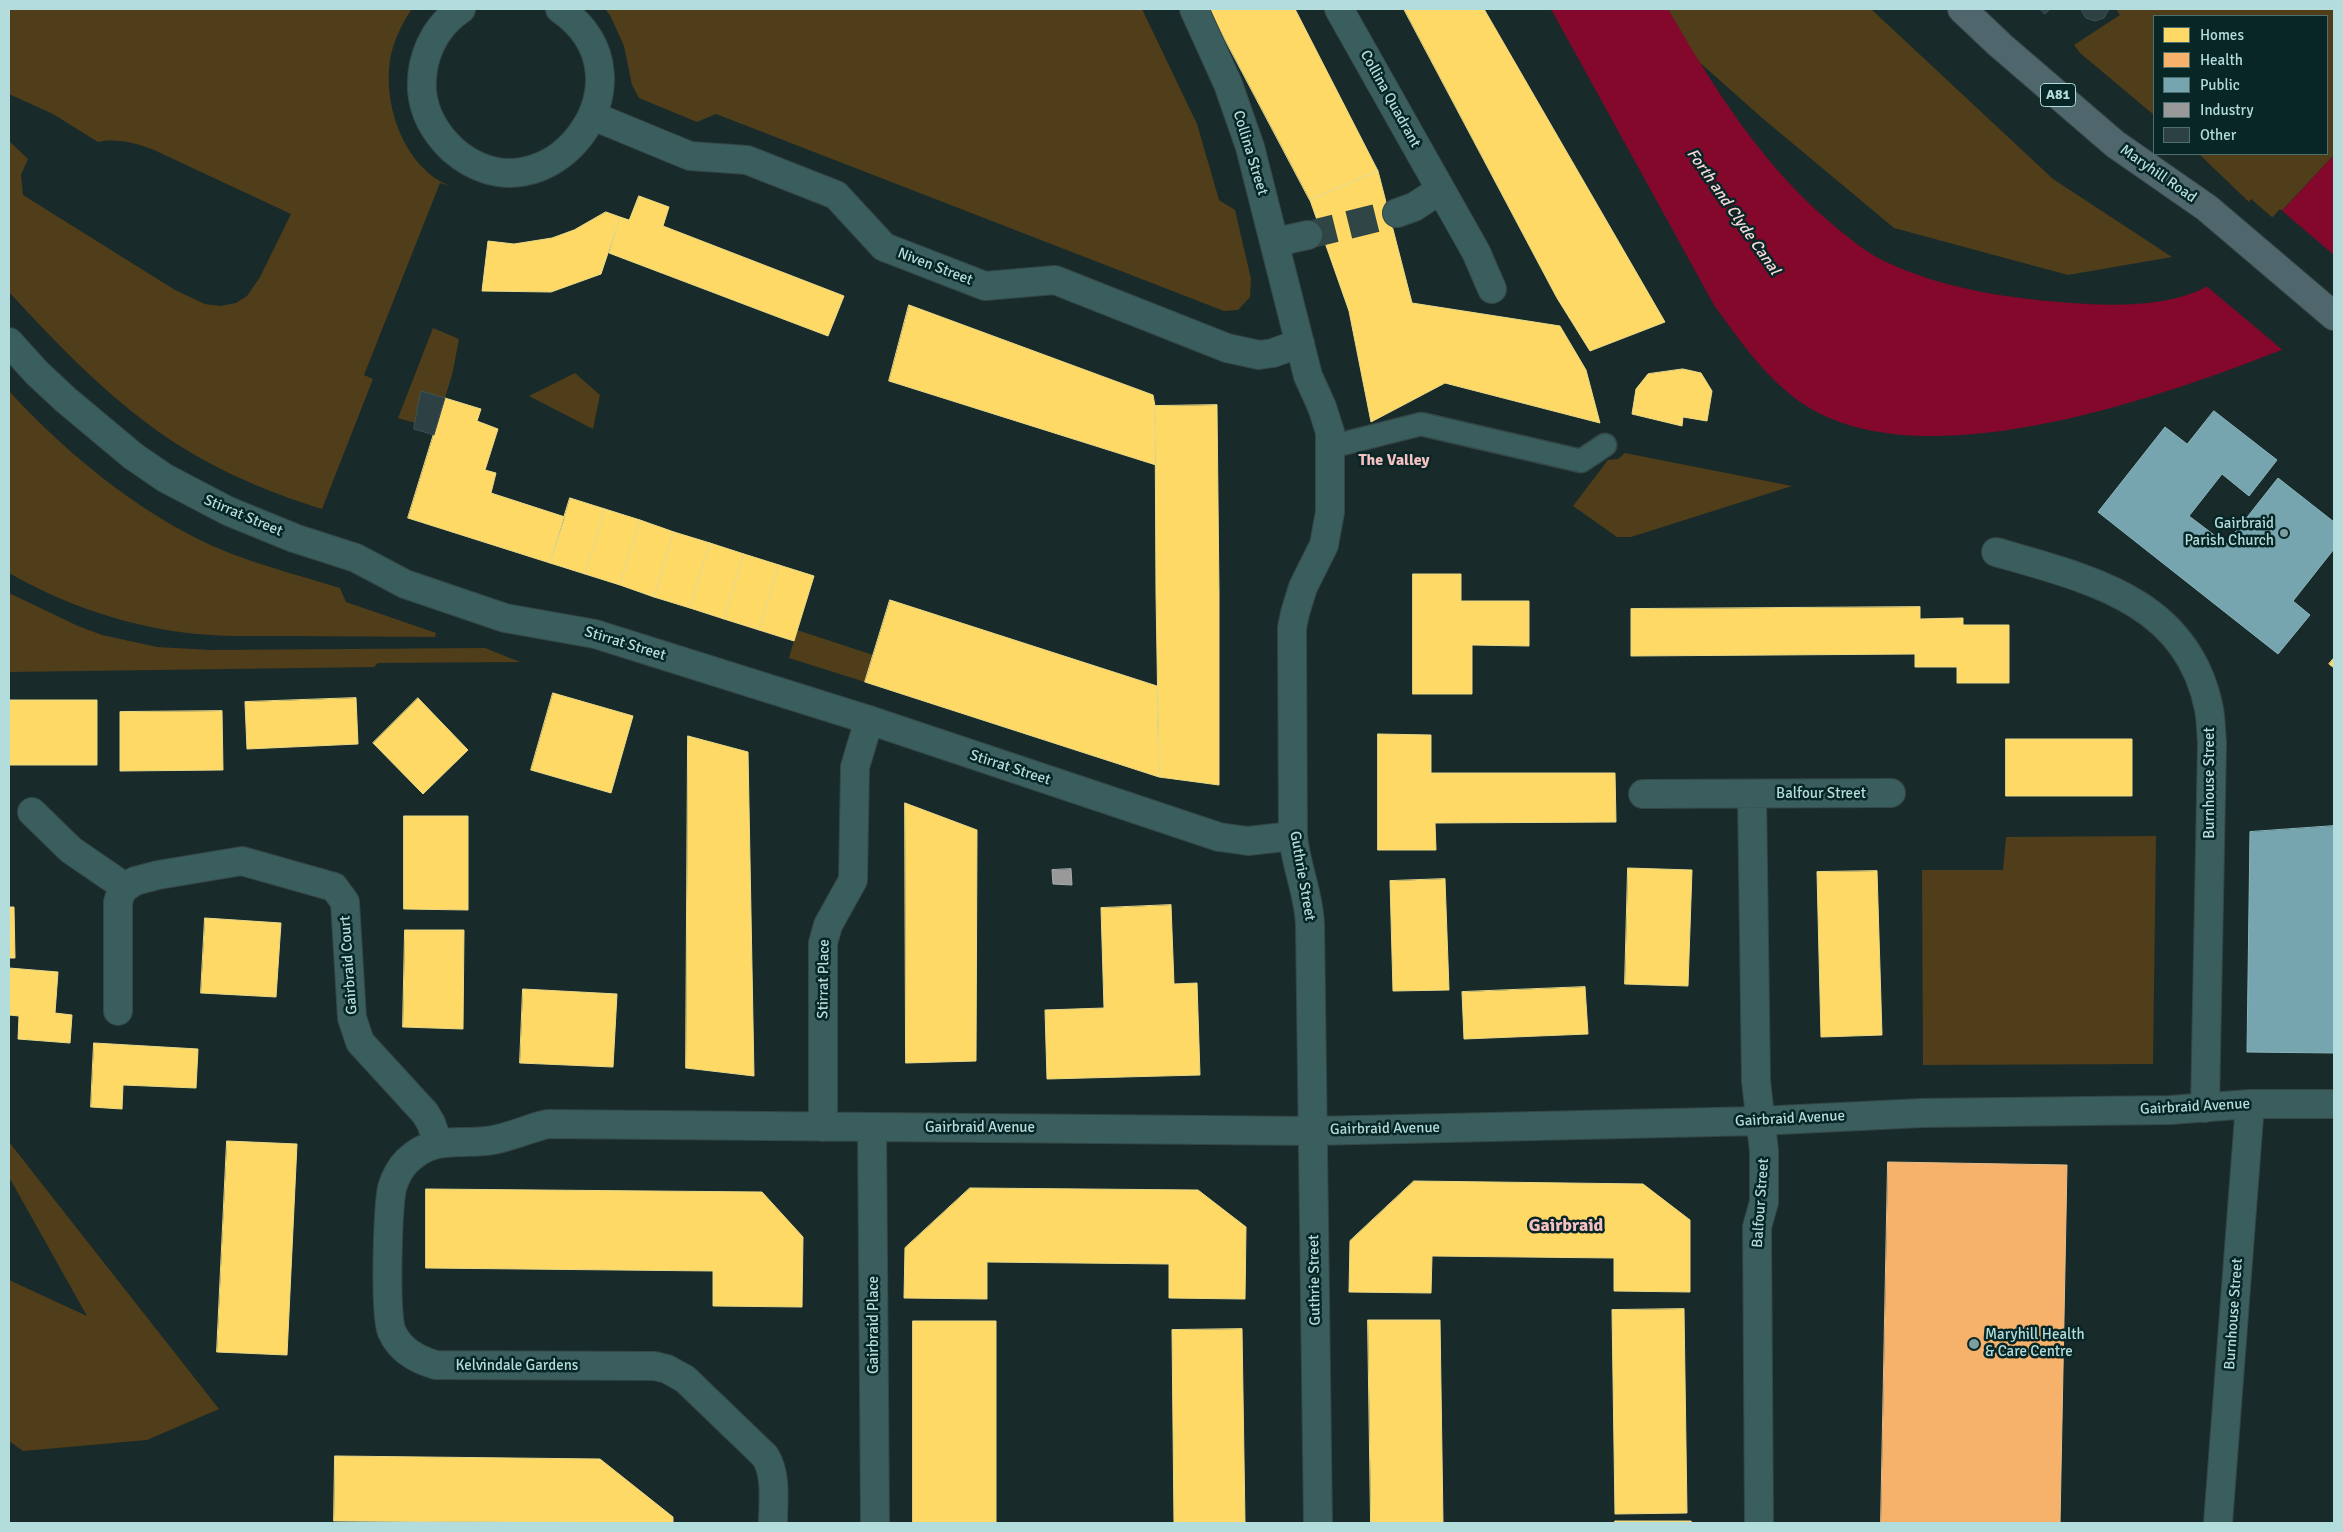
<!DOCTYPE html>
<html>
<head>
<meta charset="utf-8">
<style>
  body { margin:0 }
  #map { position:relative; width:2343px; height:1532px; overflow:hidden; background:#192a2a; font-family:Signika,sans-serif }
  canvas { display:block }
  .frame { position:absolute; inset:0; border:10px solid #b3dddc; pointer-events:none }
  .legend { position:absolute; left:2153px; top:15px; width:175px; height:140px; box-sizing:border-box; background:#082626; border:1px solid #4c6f6f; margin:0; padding:6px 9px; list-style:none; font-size:15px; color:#b3dddc }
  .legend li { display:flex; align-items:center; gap:10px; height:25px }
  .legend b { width:25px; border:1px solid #4c6f6f }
</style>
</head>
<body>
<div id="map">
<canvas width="2343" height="1532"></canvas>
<div class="frame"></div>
<ul class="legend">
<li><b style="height:14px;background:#ffd966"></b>Homes</li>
<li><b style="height:14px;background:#f6b26b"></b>Health</li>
<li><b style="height:14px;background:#76a5af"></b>Public</li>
<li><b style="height:14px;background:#999"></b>Industry</li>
<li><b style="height:14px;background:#2d4144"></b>Other</li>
</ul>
</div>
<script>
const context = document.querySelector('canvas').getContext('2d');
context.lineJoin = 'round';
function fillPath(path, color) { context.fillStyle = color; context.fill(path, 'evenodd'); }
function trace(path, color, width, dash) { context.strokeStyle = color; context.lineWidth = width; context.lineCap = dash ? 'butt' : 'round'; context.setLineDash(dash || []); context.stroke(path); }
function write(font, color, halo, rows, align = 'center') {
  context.font = font + ' Signika,sans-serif'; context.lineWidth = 5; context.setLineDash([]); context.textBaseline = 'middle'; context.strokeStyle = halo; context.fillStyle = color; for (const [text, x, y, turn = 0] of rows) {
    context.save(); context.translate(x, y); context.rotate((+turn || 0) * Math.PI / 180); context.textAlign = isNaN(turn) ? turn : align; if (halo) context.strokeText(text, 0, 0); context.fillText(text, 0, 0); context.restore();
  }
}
const green = new Path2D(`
  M 9,9 L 412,9 C 400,26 390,48 389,70 C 386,113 407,169 450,186 L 440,183 L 364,375 L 373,379 L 322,509 C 263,491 202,464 152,427 C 99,388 53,340 9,292 L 9,141 L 28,159 L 21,175 L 23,195 L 175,290 L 205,304 L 220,306 L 236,303 L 247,296 L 260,277 L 291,214 L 154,150 C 135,143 118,138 98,142 L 53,114 L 9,94 Z
  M 605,9 L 1142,9 L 1197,124 L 1219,200 L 1235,210 L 1251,279 L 1250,297 L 1238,310 L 1224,311 L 716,114 L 697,122 L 639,98 L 632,85 L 624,46 L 610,15 Z
  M 1668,9 L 1871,9 L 2053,179 L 2172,257 L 2068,275 L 1894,228 L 1761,117 L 1697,60 Z
  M 2116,9 L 2334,9 L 2334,155 L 2274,219 L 2251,199 L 2249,202 L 2199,154 L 2327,154 L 2327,16 L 2154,16 L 2154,115 L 2080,53 L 2074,45 L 2120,15 Z
  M 433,328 L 459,339 L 453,371 L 445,398 L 415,423 L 398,418 Z
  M 575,373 L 600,395 L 593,429 L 529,396 Z
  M 9,391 C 60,447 128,504 196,538 C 241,561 292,573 340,588 L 346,602 L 436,633 L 435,637 C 385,637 336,636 286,636 C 248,636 210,637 173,631 C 115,622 60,602 9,573 Z
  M 1625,453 L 1792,486 L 1631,537 L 1617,537 L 1573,506 L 1608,460 L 1618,459 Z
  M 9,593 L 78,626 L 102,635 L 157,647 L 210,650 L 485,648 L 520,662 L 378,663 L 374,667 L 9,672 Z
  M 797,630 L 873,655 L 865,682 L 789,658 Z
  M 2156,836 L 2153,1064 L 1923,1065 L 1922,870 L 2003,870 L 2006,837 Z
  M 9,1142 L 219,1409 L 147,1440 L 23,1451 L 9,1441 L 9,1280 L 87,1316 L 9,1177 Z`);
const water = new Path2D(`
  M 1551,9 L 1668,9 C 1713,87 1762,165 1832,224 C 1848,237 1865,252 1884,261 C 1943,289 2007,298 2071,303 C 2118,306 2177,308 2218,280 L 2334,155 L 2334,329 C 2204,382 1939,487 1808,407 C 1768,382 1741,342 1714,305 Z`);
const pier = new Path2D(`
  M 2280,209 L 2334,255 L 2334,332 L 2285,352 L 2205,285 L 2216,278 Z`);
const homes = new Path2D(`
  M 1209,9 L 1295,9 L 1378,171 L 1310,200 Z
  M 1404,9 L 1484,9 L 1665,322 L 1590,351 L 1557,298 Z
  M 1378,171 L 1412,303 L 1560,326 L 1586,370 L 1600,423 L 1445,383 L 1371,422 L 1349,311 L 1310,200 Z
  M 639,196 L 669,207 L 663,226 L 844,296 L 828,336 L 609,253 L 620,217 L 629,220 Z
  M 606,212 L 620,217 L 601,274 L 551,292 L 482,291 L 488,241 L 514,244 L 552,238 L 574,230 Z
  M 909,305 L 1153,395 L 1155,406 L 1156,465 L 889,381 Z
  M 1683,369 L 1701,373 L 1712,391 L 1707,421 L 1683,417 L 1682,426 L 1632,414 L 1636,389 L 1648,374 Z
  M 445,398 L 481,409 L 477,421 L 498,429 L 485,470 L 496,473 L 491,493 L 565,517 L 550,563 L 408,518 Z
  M 1217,405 L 1219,593 L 1219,785 L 1159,777 L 1156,594 L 1155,406 Z
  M 570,498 L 605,509 L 585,574 L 550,563 Z
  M 605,509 L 640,520 L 620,585 L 585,574 Z
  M 640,520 L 674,532 L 654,597 L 620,585 Z
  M 674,532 L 710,543 L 690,608 L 654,597 Z
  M 710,543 L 744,554 L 724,619 L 690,608 Z
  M 744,554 L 779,565 L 759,630 L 724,619 Z
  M 779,565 L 814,576 L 794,641 L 759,630 Z
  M 1413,574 L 1461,574 L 1461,601 L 1529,601 L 1529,646 L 1472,645 L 1472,694 L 1413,694 Z
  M 890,600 L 1157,686 L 1159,777 L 865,682 Z
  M 1920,607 L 1920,619 L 1963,618 L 1963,625 L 2009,625 L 2009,683 L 1957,683 L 1957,667 L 1915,667 L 1915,654 L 1631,656 L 1631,609 Z
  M 2334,658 L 2334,668 L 2329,664 Z
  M 553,693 L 633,716 L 611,793 L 531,770 Z
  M 356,698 L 358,744 L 247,749 L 245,702 Z
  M 418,698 L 468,750 L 423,794 L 373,743 Z
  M 9,700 L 97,700 L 97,765 L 9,765 Z
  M 222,711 L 223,770 L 120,771 L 120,712 Z
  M 1378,734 L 1431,735 L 1431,773 L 1615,773 L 1616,822 L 1435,823 L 1436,850 L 1378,850 Z
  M 688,736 L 748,752 L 754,1076 L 686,1068 Z
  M 2006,739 L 2132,739 L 2132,796 L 2006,796 Z
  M 905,803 L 977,830 L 976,1061 L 906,1063 Z
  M 404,816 L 468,816 L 468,910 L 404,909 Z
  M 1628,868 L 1692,870 L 1688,986 L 1625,984 Z
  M 1877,871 L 1882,1035 L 1821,1037 L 1817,872 Z
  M 1445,879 L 1449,990 L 1393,991 L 1390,881 Z
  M 1171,905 L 1174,984 L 1197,983 L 1200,1075 L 1047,1079 L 1045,1010 L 1104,1008 L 1101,908 Z
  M 9,907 L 14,907 L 15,958 L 9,958 Z
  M 205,918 L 281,923 L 276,997 L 201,993 Z
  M 405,930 L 464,930 L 463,1029 L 403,1027 Z
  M 9,968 L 58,972 L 55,1013 L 72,1015 L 70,1043 L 18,1039 L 19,1016 L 9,1015 Z
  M 1585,987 L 1588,1034 L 1464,1039 L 1462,992 Z
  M 523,989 L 617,994 L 613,1067 L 520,1063 Z
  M 94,1043 L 198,1049 L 196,1088 L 123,1085 L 122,1109 L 91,1107 Z
  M 227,1141 L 297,1144 L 287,1355 L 217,1352 Z
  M 1414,1181 L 1643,1184 L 1690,1220 L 1690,1292 L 1614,1291 L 1614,1258 L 1432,1256 L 1431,1293 L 1349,1292 L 1350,1241 Z
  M 970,1188 L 1198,1190 L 1246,1227 L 1245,1299 L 1169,1298 L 1169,1264 L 987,1262 L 987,1299 L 904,1298 L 905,1248 Z
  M 426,1189 L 762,1192 L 803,1237 L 802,1307 L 713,1306 L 713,1271 L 426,1268 Z
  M 1684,1309 L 1687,1513 L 1615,1514 L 1612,1310 Z
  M 1368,1320 L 1440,1320 L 1443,1523 L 1371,1523 Z
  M 913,1321 L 996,1321 L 996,1523 L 913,1523 Z
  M 1242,1329 L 1245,1523 L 1174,1523 L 1172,1330 Z
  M 335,1456 L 600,1459 L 673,1517 L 673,1523 L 334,1521 Z
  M 1615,1521 L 1691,1521 L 1692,1523 L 1615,1523 Z`);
const health = new Path2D(`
  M 1888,1162 L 2067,1165 L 2060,1523 L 1881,1523 Z`);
const public = new Path2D(`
  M 2214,411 L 2277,460 L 2249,496 L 2222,474 L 2189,516 L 2226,544 L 2278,478 L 2334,522 L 2334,549 L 2293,601 L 2310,615 L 2278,654 L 2098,512 L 2165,427 L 2187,444 Z
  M 2334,826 L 2334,1053 L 2247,1052 L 2250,832 Z`);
const industry = new Path2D(`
  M 1071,869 L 1072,885 L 1053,884 L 1052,870 Z`);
const building = new Path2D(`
  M 2040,9 L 2050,9 L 2045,14 Z
  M 2081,9 L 2109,9 L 2104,18 L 2095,21 L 2086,18 Z
  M 421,391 L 445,398 L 434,435 L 414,429 Z`);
const minorTunnel = new Path2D(`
  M 1308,235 L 1397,213`);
const service = new Path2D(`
  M 1330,447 L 1421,424 L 1581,461 L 1605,445`);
const minor = new Path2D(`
  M 461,9 C 434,27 420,58 422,91 C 424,114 436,134 453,150 C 545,230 663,80 560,9
  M 1194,9 L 1228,84 L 1250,147 L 1308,376 L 1322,407 L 1330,432 L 1330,512 L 1324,545 L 1303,587 L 1295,613 L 1292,628 L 1293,836 C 1296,867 1309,894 1310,925 L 1318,1523
  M 1339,9 L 1476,252 L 1492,289
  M 593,116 L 690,156 L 747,160 L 836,195 L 884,247 L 985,286 L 1055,280 L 1227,348 L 1259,355 L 1273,353 L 1300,343
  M 1397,213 L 1414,207 L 1440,190
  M 1276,242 L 1308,235
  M 9,342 L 37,373 L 66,400 L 133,456 L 165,478 L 228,511 L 294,538 L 356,558 L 405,584 L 505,618 L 595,634 L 869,720 L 1219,837 L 1248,841 L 1293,836
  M 1996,552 C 2088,579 2187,599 2209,709 C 2211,720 2211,732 2212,743 L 2205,1108
  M 1643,794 L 1891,793
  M 1752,794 L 1756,1081 L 1764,1151 L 1764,1202 L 1757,1227 L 1759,1523
  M 32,812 L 71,850 L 125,887
  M 118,1011 L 118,902 L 122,890 L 135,881 L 158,875 L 242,861 L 334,887 L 345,902 L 352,1018 L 360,1042 L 425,1113 L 431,1123 L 438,1143
  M 823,1127 L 823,943 L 828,925 L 853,880 L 855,767 L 869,720
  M 872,1127 L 875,1523
  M 773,1523 C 773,1501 777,1475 765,1456 L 685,1379 L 667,1369 L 655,1366 L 436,1365 C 418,1360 400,1350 392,1332 C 384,1316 388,1208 392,1188 C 395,1178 400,1168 407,1161 C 435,1134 459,1146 493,1140 C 511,1137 529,1128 548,1124 L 1313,1131 L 1759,1121 L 1922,1113 L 2170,1110 L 2250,1104 L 2334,1104
  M 2218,1523 L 2250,1104`);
const primary = new Path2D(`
  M 1962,9 L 2000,45 L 2115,144 L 2207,208 L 2334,316`);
const markers = [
  [2284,533,5,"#7d9e9e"],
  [1974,1344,6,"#7d9e9e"]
];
const shields = [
  [2058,95,35]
];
const shieldNames = [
  ["A81",2058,95]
];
const streetNames = [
  ["Collina Quadrant",1390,99,61],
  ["Collina Street",1250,153,73],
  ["Maryhill Road",2158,174,35],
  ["Niven Street",935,267,21],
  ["Stirrat Street",243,516,23],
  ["Stirrat Street",625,644,17],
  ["Stirrat Street",1010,768,18],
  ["Burnhouse Street",2210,783,-90],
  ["Balfour Street",1821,794],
  ["Guthrie Street",1302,876,80],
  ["Gairbraid Court",349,965,-94],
  ["Stirrat Place",824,979,-89],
  ["Gairbraid Avenue",2195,1107,-3],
  ["Gairbraid Avenue",1790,1119,-3],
  ["Gairbraid Avenue",980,1128],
  ["Gairbraid Avenue",1385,1129,-1],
  ["Balfour Street",1761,1203,-86],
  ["Guthrie Street",1315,1280,-91],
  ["Burnhouse Street",2234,1314,-86],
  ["Gairbraid Place",874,1325,-90],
  ["Kelvindale Gardens",517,1366]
];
const poiNames = [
  ["Gairbraid",2274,524],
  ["Parish Church",2274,541],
  ["Maryhill Health",1985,1335,"left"],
  ["& Care Centre",1985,1352,"left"]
];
const waterNames = [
  ["Forth and Clyde Canal",1733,212,55]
];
const neighbourhoodNames = [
  ["The Valley",1394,461]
];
const quarterNames = [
  ["Gairbraid",1566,1226]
];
fillPath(green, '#503d1a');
fillPath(water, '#83082c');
fillPath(pier, '#192a2a');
fillPath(homes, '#ffd966');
trace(homes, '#e8da89', 1);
fillPath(health, '#f6b26b');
trace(health, '#e2bf8d', 1);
fillPath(public, '#76a5af');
trace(public, '#88b6bc', 1);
fillPath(industry, '#999');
trace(industry, '#a1adad', 1);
fillPath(building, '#2d4144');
trace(building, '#3b5357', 1);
trace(minorTunnel, '#304545', 28, [28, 14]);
trace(service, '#344646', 25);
trace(minor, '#344646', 30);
trace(primary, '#344646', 30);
trace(service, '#3a5d5d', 22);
trace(minor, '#3a5d5d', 28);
trace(primary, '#50666d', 28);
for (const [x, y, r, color] of markers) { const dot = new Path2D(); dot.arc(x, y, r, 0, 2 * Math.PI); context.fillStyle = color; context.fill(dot); trace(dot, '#082626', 2); }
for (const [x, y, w] of shields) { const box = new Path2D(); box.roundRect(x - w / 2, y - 11.5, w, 23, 4); context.fillStyle = '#082626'; context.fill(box); trace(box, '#b3dddc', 1); }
write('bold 14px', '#b3dddc', null, shieldNames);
write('15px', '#b3dddc', '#082626', streetNames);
write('15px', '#b3dddc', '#082626', poiNames, 'right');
write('italic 16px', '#fad7d8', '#082626', waterNames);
write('bold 16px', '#f6c1c3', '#082626', neighbourhoodNames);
write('bold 18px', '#f6c1c3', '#082626', quarterNames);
</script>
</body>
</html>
